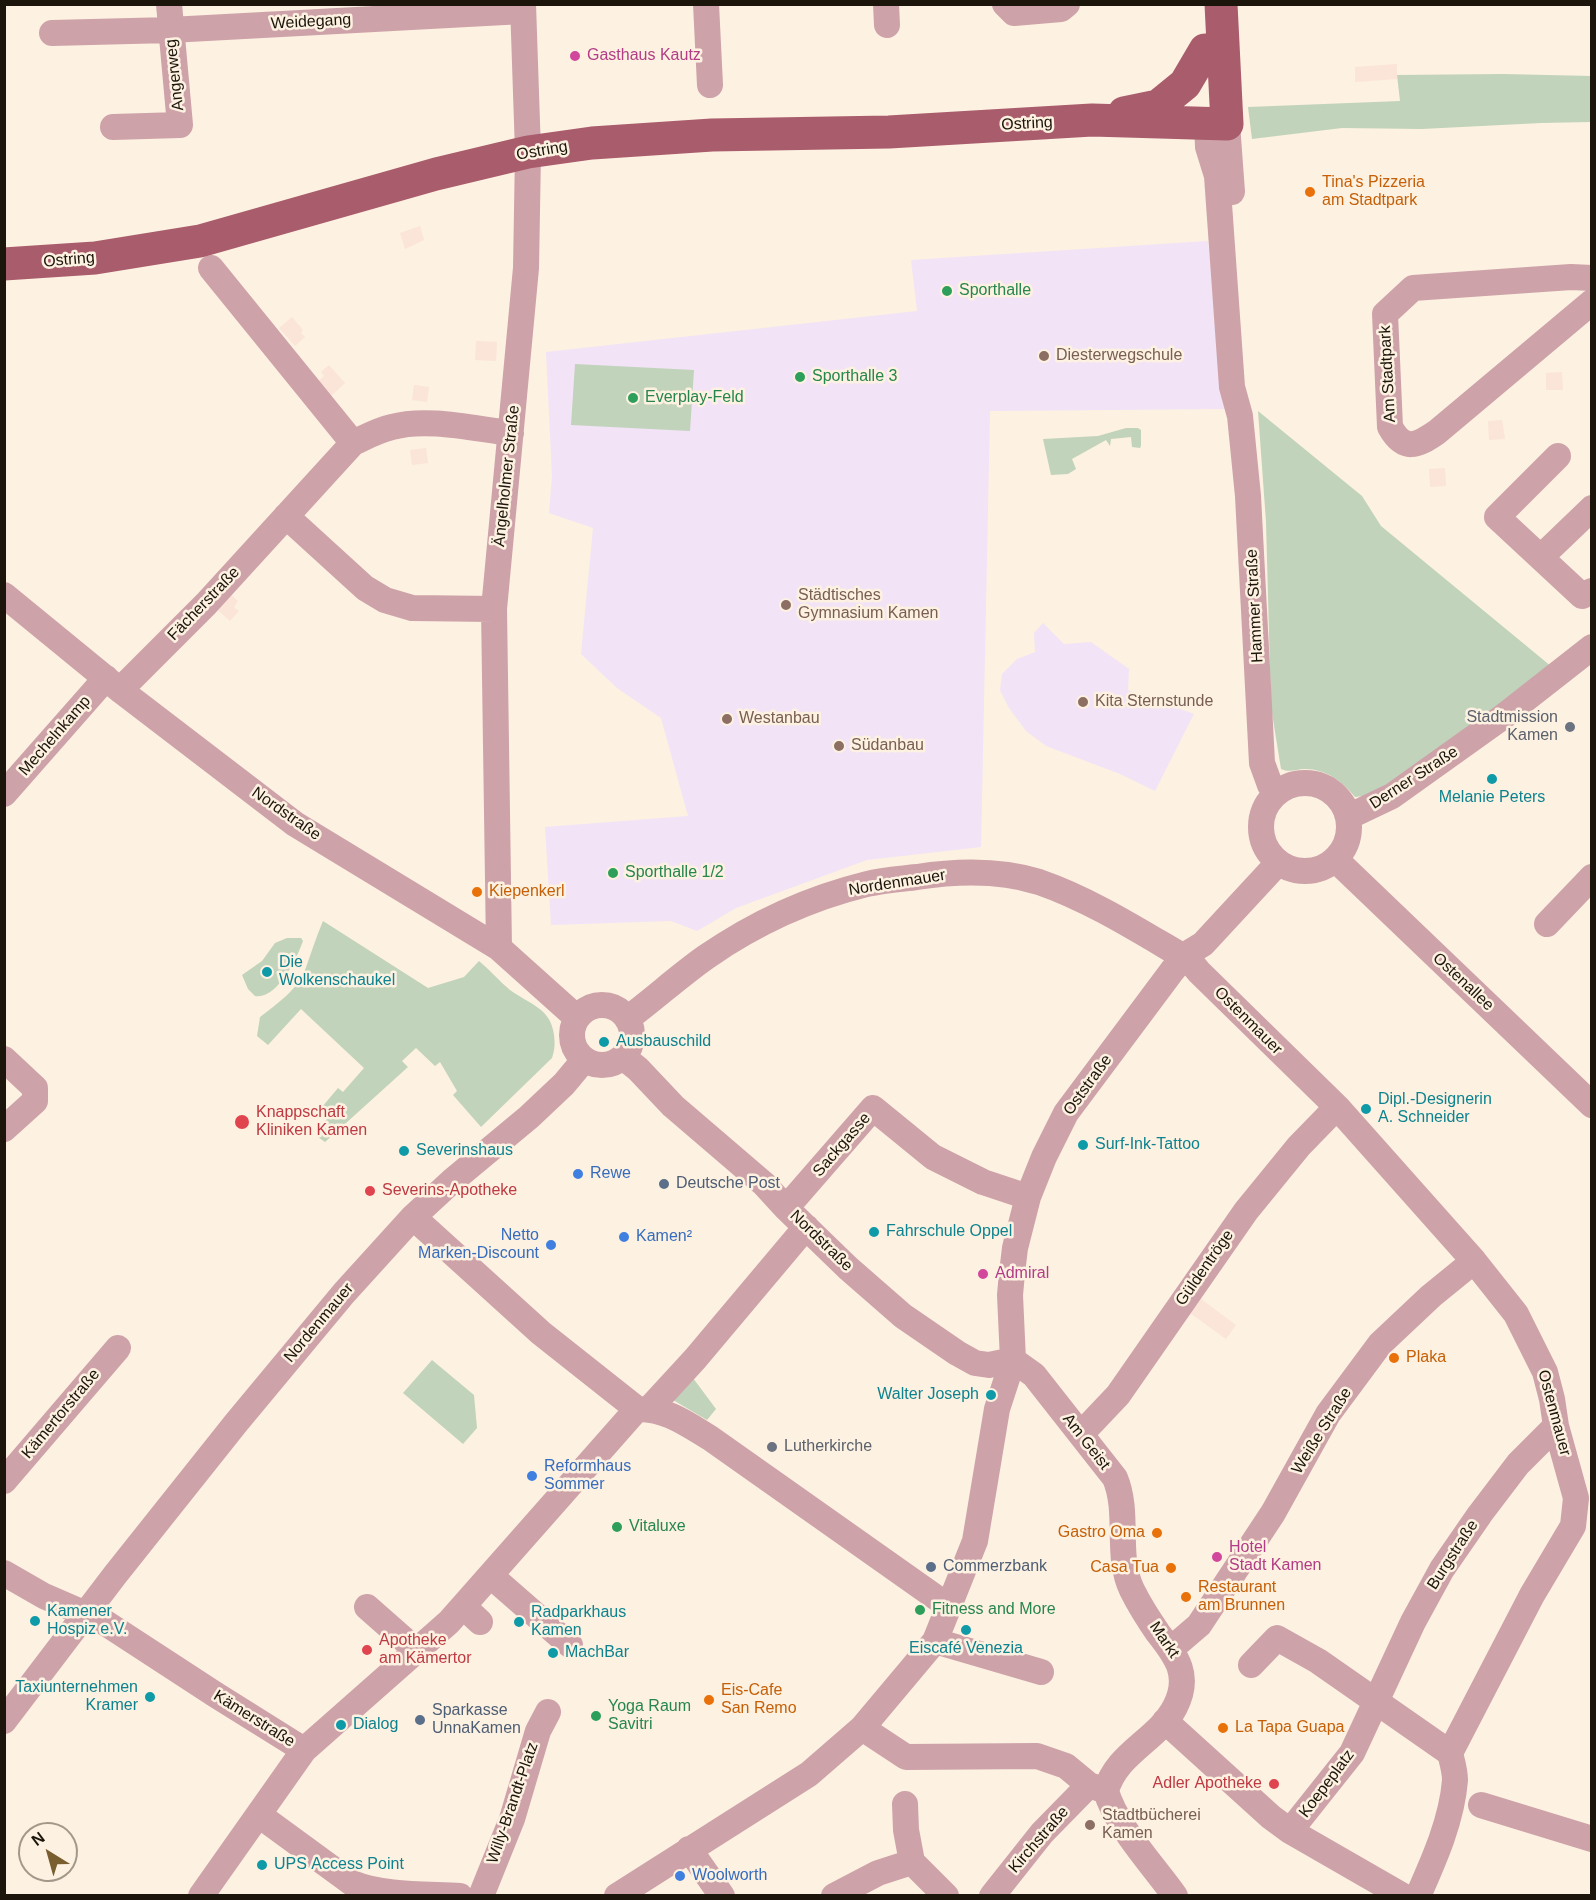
<!DOCTYPE html>
<html>
<head>
<meta charset="utf-8">
<style>
  body { margin:0 }
  #map { position:relative; width:1596px; height:1900px; overflow:hidden; background:#fdf1e1; font-family:Arial,sans-serif }
  canvas { display:block }
  .frame { position:absolute; inset:0; border:6px solid #1c150b; pointer-events:none }
  .north { position:absolute; left:18px; top:1822px; width:60px; height:60px; box-sizing:border-box; background:#fdf1e1; border:2px solid #a3998b; border-radius:50%; rotate:323deg; font-size:16px; font-weight:700; line-height:24px; text-align:center; color:#1c150b }
  .north::after { content:''; display:block; margin:auto; width:21px; height:27px; background:#795f30; clip-path:polygon(50% 0,100% 100%,50% 72%,0 100%) }
</style>
</head>
<body>
<div id="map">
<canvas width="1596" height="1900"></canvas>
<div class="frame"></div>
<div class="north">N</div>
</div>
<script>
const context = document.querySelector('canvas').getContext('2d');
context.lineJoin = 'round';
function fillPath(path, color) { context.fillStyle = color; context.fill(path, 'evenodd'); }
function trace(path, color, width, dash) { context.strokeStyle = color; context.lineWidth = width; context.lineCap = dash ? 'butt' : 'round'; context.setLineDash(dash || []); context.stroke(path); }
function write(font, color, halo, rows, align = 'center') {
  context.font = font + ' Arial,sans-serif'; context.lineWidth = 5; context.setLineDash([]); context.textBaseline = 'middle'; context.strokeStyle = halo; context.fillStyle = color; for (const [text, x, y, turn = 0] of rows) {
    context.save(); context.translate(x, y); context.rotate((+turn || 0) * Math.PI / 180); context.textAlign = isNaN(turn) ? turn : align; if (halo) context.strokeText(text, 0, 0); context.fillText(text, 0, 0); context.restore();
  }
}
const industrial = new Path2D(`
  M 1397,64 L 1397,79 L 1355,82 L 1355,67 Z
  M 420,226 L 424,240 L 405,249 L 400,233 Z
  M 292,317 L 303,330 L 301,333 L 305,337 L 295,346 L 279,328 Z
  M 476,341 L 497,342 L 496,361 L 475,360 Z
  M 329,365 L 345,383 L 329,398 L 316,383 L 324,376 L 321,372 Z
  M 1562,372 L 1563,390 L 1546,390 L 1546,373 Z
  M 414,385 L 429,387 L 427,402 L 412,400 Z
  M 1502,420 L 1505,439 L 1489,440 L 1488,421 Z
  M 426,448 L 428,463 L 412,465 L 410,450 Z
  M 1445,468 L 1446,486 L 1430,487 L 1429,469 Z
  M 227,591 L 238,601 L 234,607 L 239,611 L 230,621 L 213,606 Z
  M 1201,1299 L 1236,1325 L 1226,1339 L 1190,1313 Z`);
const education = new Path2D(`
  M 1208,241 L 1226,409 L 990,411 L 981,847 L 867,860 L 736,908 L 697,931 L 671,921 L 551,925 L 545,827 L 688,816 L 661,718 L 617,688 L 581,654 L 593,528 L 549,513 L 552,476 L 546,352 L 917,311 L 911,260 Z
  M 1043,623 L 1064,644 L 1091,642 L 1129,669 L 1128,690 L 1194,714 L 1155,791 L 1120,774 L 1046,746 L 1026,731 L 1009,708 L 1000,690 L 1002,674 L 1017,659 L 1035,652 L 1034,633 Z`);
const green = new Path2D(`
  M 1503,74 L 1591,76 L 1591,122 L 1541,123 L 1422,129 L 1342,128 L 1252,139 L 1248,107 L 1400,101 L 1397,75 Z
  M 575,364 L 694,370 L 690,431 L 571,425 Z
  M 1258,411 L 1362,496 L 1381,526 L 1552,667 L 1373,795 L 1355,797 C 1342,781 1326,769 1305,769 C 1296,769 1290,773 1281,769 L 1271,707 L 1266,522 Z
  M 1126,428 L 1138,428 L 1141,430 L 1141,446 L 1140,448 L 1132,447 L 1131,437 L 1111,439 L 1110,446 L 1106,440 L 1072,459 L 1076,469 L 1068,474 L 1051,475 L 1043,439 L 1098,436 Z
  M 323,921 L 428,988 L 464,977 L 479,961 C 490,970 499,981 510,990 C 529,1004 551,1008 554,1035 C 555,1043 555,1049 552,1058 L 481,1127 L 453,1095 L 457,1091 L 440,1062 L 435,1066 L 416,1048 L 402,1061 L 408,1067 L 325,1142 L 318,1137 L 324,1131 L 320,1127 L 330,1115 L 322,1107 L 338,1088 L 343,1092 L 364,1068 L 301,1009 L 268,1045 L 257,1036 L 260,1017 C 276,1005 298,989 305,970 C 311,954 316,937 323,921 Z
  M 287,938 L 301,938 L 303,941 C 297,958 277,1000 255,996 L 248,989 L 242,975 L 262,961 L 275,943 Z
  M 432,1360 L 474,1395 L 477,1428 L 463,1444 L 403,1393 Z
  M 693,1378 L 716,1409 L 707,1420 L 673,1400 Z`);
const minor = new Path2D(`
  M 706,4 L 710,85
  M 886,4 L 887,25
  M 1005,4 L 1014,13 L 1061,9 L 1067,4
  M 52,33 L 170,30 L 523,11
  M 1207,124 L 1208,147 L 1217,176 L 1232,387 L 1240,416 L 1248,496 L 1262,763 L 1270,785 L 1275,793
  M 1227,124 L 1232,192
  M 113,127 L 180,125 L 169,4
  M 211,268 L 353,443
  M 1592,278 L 1571,277 L 1413,288 L 1385,314 L 1390,427 C 1404,452 1417,446 1437,432 L 1592,302
  M 1558,456 L 1497,517 L 1582,596 L 1592,591
  M 286,516 L 365,588 L 385,600 L 412,608 L 494,609
  M 1541,557 L 1592,508
  M 4,595 L 120,690 L 295,824 L 499,948 L 576,1017
  M 120,690 L 206,604 L 353,443 C 366,437 378,430 392,427 C 427,417 475,429 511,433
  M1261 827a44 44 0 1 1 88 0a44 44 0 1 1-88 0Z
  M 4,794 L 106,678
  M 1348,817 L 1392,796 L 1504,716 L 1592,647
  M 1335,859 L 1592,1105
  M 1547,924 L 1592,877
  M 499,948 L 494,609 L 526,268 L 528,152 L 523,4
  M 1185,955 L 1199,972 L 1337,1107 L 1474,1261 L 1516,1314 L 1545,1372 L 1552,1399 L 1556,1426 L 1576,1498 L 1573,1526 L 1532,1595 L 1450,1753 C 1452,1761 1455,1771 1455,1780 C 1452,1820 1434,1860 1418,1896
  M572 1035a30 30 0 1 1 60 0a30 30 0 1 1-60 0Z
  M 627,1019 C 654,999 679,976 706,957 C 755,923 810,898 867,884 C 884,880 901,879 917,877 C 956,871 1001,870 1039,882 C 1088,899 1133,927 1177,953 L 1185,955
  M 623,1057 L 638,1069 L 673,1106 L 764,1184 L 786,1208 L 848,1268 L 903,1316 L 957,1353 L 975,1363 L 989,1365 L 1013,1360
  M 4,1059 L 35,1088 L 35,1101 L 4,1129
  M 786,1208 L 873,1108 L 933,1157 L 983,1182 L 1028,1197
  M 413,1217 L 541,1333 L 637,1409 C 665,1408 687,1424 710,1438 L 948,1606
  M 1013,1360 L 1034,1375 L 1115,1478 C 1130,1514 1115,1555 1132,1590 C 1139,1604 1149,1620 1158,1633 C 1177,1657 1191,1676 1175,1707 C 1158,1740 1116,1753 1106,1791
  M 649,1409 L 695,1359 L 806,1227
  M 1081,1434 L 1118,1395 L 1246,1211 L 1299,1146 L 1337,1107
  M 4,1481 L 118,1348
  M 4,1573 L 44,1596 L 104,1622 L 216,1695 L 304,1750
  M 491,1576 L 570,1645
  M 367,1607 L 417,1651
  M 464,1607 L 480,1622
  M 935,1641 L 1041,1672
  M 1171,1649 L 1199,1625 L 1273,1513 L 1328,1414 L 1380,1344 L 1431,1296 L 1474,1261
  M 1251,1665 L 1277,1638 L 1318,1661 L 1450,1753
  M 4,1721 L 115,1575 L 236,1423 L 344,1293 L 413,1217 L 452,1181 L 529,1117 L 564,1084 L 584,1060
  M 1165,1721 L 1271,1817 L 1290,1831 L 1403,1896
  M 862,1728 L 906,1757 L 1037,1756 L 1066,1766 L 1089,1785 L 1106,1791
  M 1106,1791 C 1116,1826 1153,1865 1175,1896
  M 905,1804 L 906,1830 L 912,1862 L 946,1896
  M 1481,1805 L 1592,1839
  M 259,1815 L 352,1883 C 383,1896 427,1894 460,1896
  M 1290,1831 L 1352,1753 L 1413,1622 L 1442,1569 L 1480,1514 L 1518,1464 L 1556,1426
  M 689,1849 L 722,1896
  M 201,1896 L 304,1750 L 449,1622 L 637,1409
  M 481,1896 L 512,1819 L 538,1731 L 548,1712
  M 617,1896 L 809,1774 L 862,1728 L 935,1641 L 975,1541 L 997,1409 L 1013,1360 L 1010,1295 L 1012,1273 L 1015,1248 L 1028,1197 L 1044,1157 L 1066,1113 L 1172,971 L 1185,955 L 1203,944 L 1278,863
  M 834,1896 L 878,1873 L 912,1862
  M 992,1896 L 1042,1833 L 1089,1785`);
const major = new Path2D(`
  M 1124,113 L 1158,106 L 1185,84 L 1205,50
  M 4,264 L 95,258 L 200,241 L 436,174 L 528,152 L 592,143 L 712,135 L 889,132 L 1092,120 L 1227,124 L 1221,4`);
const markers = [
  [575,56,6,"#d1479c"],
  [1310,192,6,"#e8710a"],
  [947,291,6,"#2e9e5b"],
  [1044,356,6,"#8d6e63"],
  [800,377,6,"#2e9e5b"],
  [633,398,6,"#2e9e5b"],
  [786,605,6,"#8d6e63"],
  [1083,702,6,"#8d6e63"],
  [727,719,6,"#8d6e63"],
  [1570,727,6,"#6b7280"],
  [839,746,6,"#8d6e63"],
  [1492,779,6,"#0f9aa8"],
  [613,873,6,"#2e9e5b"],
  [477,892,6,"#e8710a"],
  [267,972,6,"#0f9aa8"],
  [604,1042,6,"#0f9aa8"],
  [1366,1109,6,"#0f9aa8"],
  [242,1122,8,"#e0444e"],
  [1083,1145,6,"#0f9aa8"],
  [404,1151,6,"#0f9aa8"],
  [578,1174,6,"#3f7fe0"],
  [664,1184,6,"#5c6f8a"],
  [370,1191,6,"#e0444e"],
  [874,1232,6,"#0f9aa8"],
  [624,1237,6,"#3f7fe0"],
  [551,1245,6,"#3f7fe0"],
  [983,1274,6,"#d1479c"],
  [1394,1358,6,"#e8710a"],
  [991,1395,6,"#0f9aa8"],
  [772,1447,6,"#6b7280"],
  [532,1476,6,"#3f7fe0"],
  [617,1527,6,"#2e9e5b"],
  [1157,1533,6,"#e8710a"],
  [1217,1557,6,"#d1479c"],
  [931,1567,6,"#5c6f8a"],
  [1171,1568,6,"#e8710a"],
  [1186,1597,6,"#e8710a"],
  [920,1610,6,"#2e9e5b"],
  [35,1621,6,"#0f9aa8"],
  [519,1622,6,"#0f9aa8"],
  [966,1630,6,"#0f9aa8"],
  [367,1650,6,"#e0444e"],
  [553,1653,6,"#0f9aa8"],
  [150,1697,6,"#0f9aa8"],
  [709,1700,6,"#e8710a"],
  [596,1716,6,"#2e9e5b"],
  [420,1720,6,"#5c6f8a"],
  [341,1725,6,"#0f9aa8"],
  [1223,1728,6,"#e8710a"],
  [1274,1784,6,"#e0444e"],
  [1090,1825,6,"#8d6e63"],
  [262,1865,6,"#0f9aa8"],
  [680,1876,6,"#3f7fe0"]
];
const streetNames = [
  ["Weidegang",311,22,-3],
  ["Angerweg",175,75,-96],
  ["Ostring",1027,124,-3],
  ["Ostring",542,151,-10],
  ["Ostring",69,260,-5],
  ["Am Stadtpark",1388,374,-93],
  ["Ängelholmer Straße",507,476,-84],
  ["Fächerstraße",204,604,-46],
  ["Hammer Straße",1255,606,-93],
  ["Mechelnkamp",55,736,-49],
  ["Derner Straße",1414,778,-33],
  ["Nordstraße",286,814,35],
  ["Nordenmauer",897,883,-9],
  ["Ostenallee",1463,982,43],
  ["Ostenmauer",1248,1021,45],
  ["Oststraße",1088,1085,-54],
  ["Sackgasse",842,1145,-49],
  ["Nordstraße",821,1241,44],
  ["Güldentröge",1205,1268,-55],
  ["Nordenmauer",319,1323,-50],
  ["Ostenmauer",1554,1413,75],
  ["Kämertorstraße",61,1414,-50],
  ["Weiße Straße",1322,1431,-58],
  ["Am Geist",1086,1442,52],
  ["Burgstraße",1453,1555,-57],
  ["Markt",1164,1640,56],
  ["Kämerstraße",254,1719,32],
  ["Koepeplatz",1327,1784,-53],
  ["Willy-Brandt-Platz",513,1803,-71],
  ["Kirchstraße",1039,1840,-49]
];
const hotelNames = [
  ["Gasthaus Kautz",587,56],
  ["Admiral",995,1274],
  ["Hotel",1229,1548],
  ["Stadt Kamen",1229,1566]
];
const foodNames = [
  ["Tina's Pizzeria",1322,183],
  ["am Stadtpark",1322,201],
  ["Kiepenkerl",489,892],
  ["Plaka",1406,1358],
  ["Gastro Oma",1145,1533,"right"],
  ["Casa Tua",1159,1568,"right"],
  ["Restaurant",1198,1588],
  ["am Brunnen",1198,1606],
  ["Eis-Cafe",721,1691],
  ["San Remo",721,1709],
  ["La Tapa Guapa",1235,1728]
];
const leisureNames = [
  ["Sporthalle",959,291],
  ["Sporthalle 3",812,377],
  ["Everplay-Feld",645,398],
  ["Sporthalle 1/2",625,873],
  ["Vitaluxe",629,1527],
  ["Fitness and More",932,1610],
  ["Yoga Raum",608,1707],
  ["Savitri",608,1725]
];
const educationNames = [
  ["Diesterwegschule",1056,356],
  ["Städtisches",798,596],
  ["Gymnasium Kamen",798,614],
  ["Kita Sternstunde",1095,702],
  ["Westanbau",739,719],
  ["Südanbau",851,746],
  ["Stadtbücherei",1102,1816],
  ["Kamen",1102,1834]
];
const worshipNames = [
  ["Stadtmission",1558,718],
  ["Kamen",1558,736],
  ["Lutherkirche",784,1447,"left"]
];
const cultureNames = [
  ["Melanie Peters",1492,798,"center"],
  ["Die",279,963],
  ["Wolkenschaukel",279,981],
  ["Ausbauschild",616,1042],
  ["Dipl.-Designerin",1378,1100],
  ["A. Schneider",1378,1118],
  ["Surf-Ink-Tattoo",1095,1145],
  ["Severinshaus",416,1151],
  ["Fahrschule Oppel",886,1232],
  ["Walter Joseph",979,1395,"right"],
  ["Kamener",47,1612],
  ["Hospiz e.V.",47,1630],
  ["Radparkhaus",531,1613],
  ["Kamen",531,1631],
  ["Eiscafé Venezia",966,1649,"center"],
  ["MachBar",565,1653],
  ["Taxiunternehmen",138,1688,"right"],
  ["Kramer",138,1706,"right"],
  ["Dialog",353,1725],
  ["UPS Access Point",274,1865]
];
const healthNames = [
  ["Knappschaft",256,1113],
  ["Kliniken Kamen",256,1131],
  ["Severins-Apotheke",382,1191],
  ["Apotheke",379,1641],
  ["am Kämertor",379,1659],
  ["Adler Apotheke",1262,1784,"right"]
];
const shopNames = [
  ["Rewe",590,1174],
  ["Netto",539,1236,"right"],
  ["Marken-Discount",539,1254,"right"],
  ["Kamen²",636,1237],
  ["Reformhaus",544,1467],
  ["Sommer",544,1485],
  ["Woolworth",692,1876]
];
const serviceNames = [
  ["Deutsche Post",676,1184],
  ["Commerzbank",943,1567],
  ["Sparkasse",432,1711],
  ["UnnaKamen",432,1729]
];
fillPath(industrial, '#fbe4d8');
fillPath(education, '#f2e3f7');
fillPath(green, '#c1d3ba');
trace(minor, '#cea2a9', 26);
trace(major, '#a95c6c', 33);
for (const [x, y, r, color] of markers) { const dot = new Path2D(); dot.arc(x, y, r, 0, 2 * Math.PI); context.fillStyle = color; context.fill(dot); trace(dot, '#fdf1e1', 2); }
write('16px', '#1c150b', '#fdf1e1', streetNames);
write('16px', '#b23c85', '#fdf1e1', hotelNames, 'left');
write('16px', '#c56008', '#fdf1e1', foodNames, 'left');
write('16px', '#27864d', '#fdf1e1', leisureNames, 'left');
write('16px', '#785e54', '#fdf1e1', educationNames, 'left');
write('16px', '#5b616d', '#fdf1e1', worshipNames, 'right');
write('16px', '#0d838f', '#fdf1e1', cultureNames, 'left');
write('16px', '#be3a42', '#fdf1e1', healthNames, 'left');
write('16px', '#366cbe', '#fdf1e1', shopNames, 'left');
write('16px', '#4e5e75', '#fdf1e1', serviceNames, 'left');
</script>
</body>
</html>
